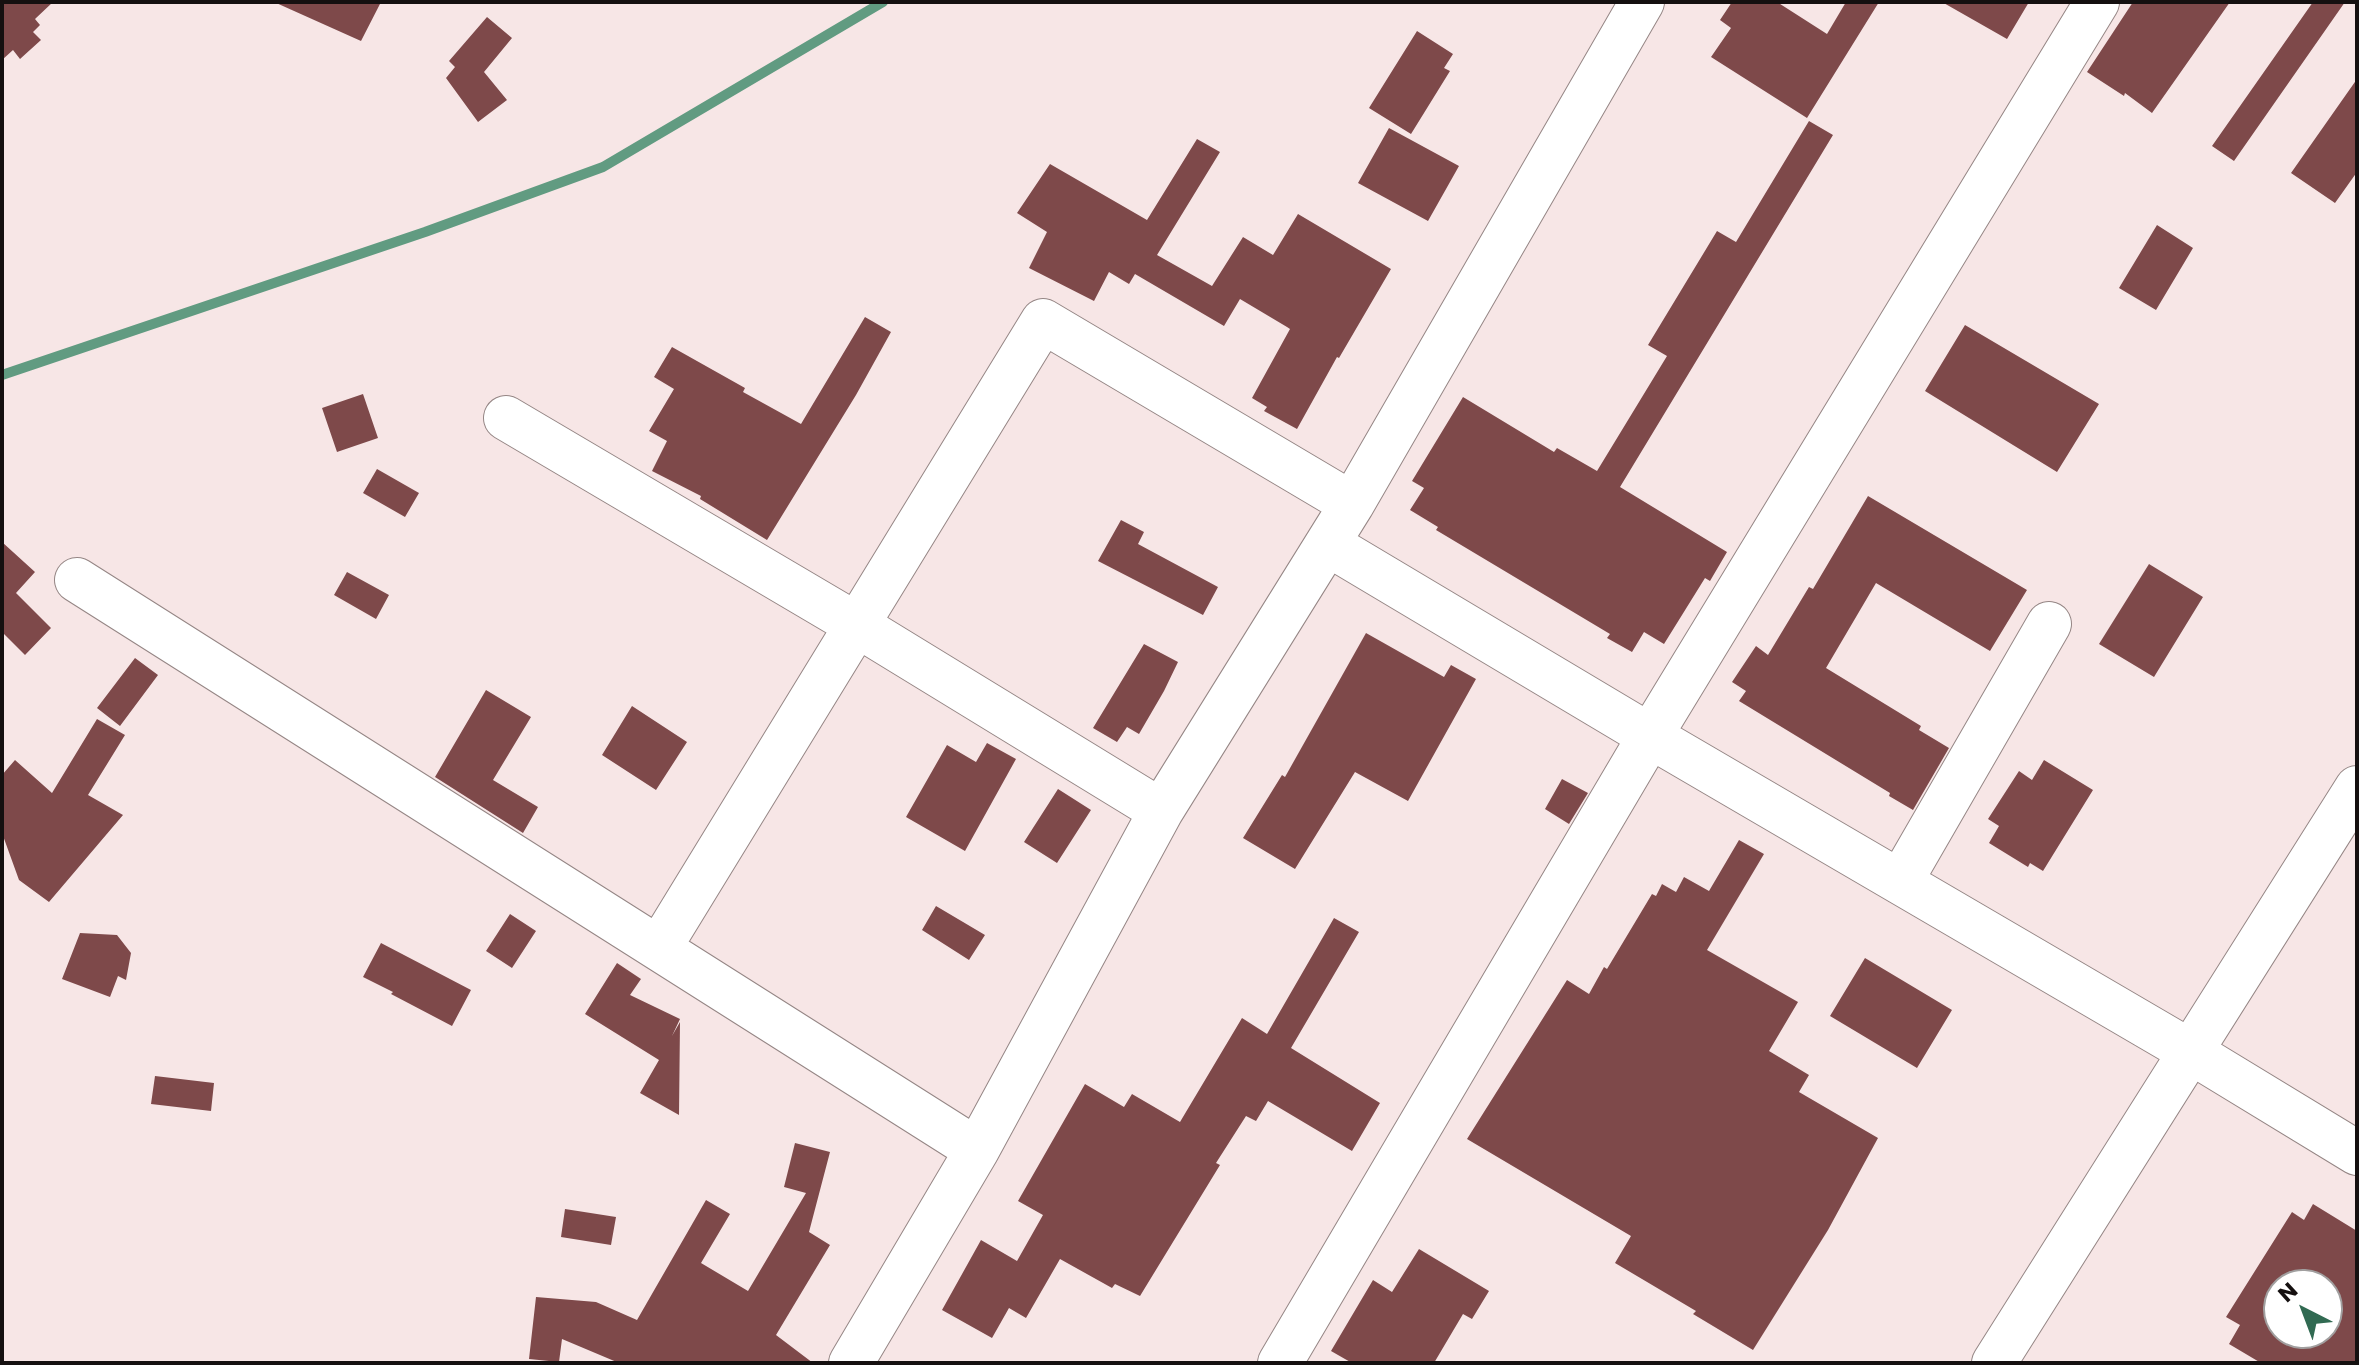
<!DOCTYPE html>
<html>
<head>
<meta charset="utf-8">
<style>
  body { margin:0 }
  #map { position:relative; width:2359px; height:1365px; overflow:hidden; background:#f7e6e6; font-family:Poppins,sans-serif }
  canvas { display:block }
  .frame { position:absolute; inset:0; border:4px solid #151010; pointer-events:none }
  .north { position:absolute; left:2263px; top:1269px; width:80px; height:80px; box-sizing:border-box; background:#fff; border:2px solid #a19f9f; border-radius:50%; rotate:318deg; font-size:22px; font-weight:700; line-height:32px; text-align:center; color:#151010 }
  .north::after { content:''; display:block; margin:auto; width:28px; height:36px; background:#316a52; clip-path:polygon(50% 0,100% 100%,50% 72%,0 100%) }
</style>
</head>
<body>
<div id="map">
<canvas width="2359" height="1365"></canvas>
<div class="frame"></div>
<div class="north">N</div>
</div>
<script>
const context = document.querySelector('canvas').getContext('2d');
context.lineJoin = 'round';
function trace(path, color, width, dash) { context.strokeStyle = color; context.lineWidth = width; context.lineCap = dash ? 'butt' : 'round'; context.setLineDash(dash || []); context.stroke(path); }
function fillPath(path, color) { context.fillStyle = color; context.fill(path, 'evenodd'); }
const stream = new Path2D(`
  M 2,375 L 425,232 L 603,167 L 883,2`);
const building = new Path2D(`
  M 2,2 L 53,2 L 35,19 L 40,25 L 33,32 L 41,40 L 20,59 L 13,50 L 2,60 Z
  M 274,2 L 381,2 L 361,41 Z
  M 1732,2 L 1777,2 L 1827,34 L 1846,2 L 1879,2 L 1807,118 L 1711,57 L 1731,28 L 1720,20 Z
  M 1942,2 L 2029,2 L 2007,39 Z
  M 2133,2 L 2230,2 L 2152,113 L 2125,93 L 2124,96 L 2087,72 Z
  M 2313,2 L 2345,2 L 2234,161 L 2212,146 Z
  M 487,17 L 512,38 L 484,72 L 507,100 L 478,122 L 446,78 L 455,67 L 449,61 Z
  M 1417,31 L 1453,54 L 1444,68 L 1450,71 L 1411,134 L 1369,108 Z
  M 2357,79 L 2357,172 L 2335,203 L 2291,173 Z
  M 1809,121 L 1833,135 L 1620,487 L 1727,552 L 1710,581 L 1705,578 L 1664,644 L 1644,632 L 1632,652 L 1607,638 L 1610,634 L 1436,530 L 1438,527 L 1410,510 L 1424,488 L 1412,481 L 1463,397 L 1554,452 L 1557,448 L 1597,471 L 1667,356 L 1648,345 L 1717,231 L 1736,242 Z
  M 1389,128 L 1459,166 L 1428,221 L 1358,183 Z
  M 1197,139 L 1220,152 L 1157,255 L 1212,286 L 1243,237 L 1273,255 L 1298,214 L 1391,269 L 1339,358 L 1337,357 L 1297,429 L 1264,411 L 1267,407 L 1252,398 L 1290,329 L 1287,327 L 1240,299 L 1224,326 L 1135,274 L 1129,284 L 1109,272 L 1094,301 L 1029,268 L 1047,232 L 1017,213 L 1050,164 L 1147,220 Z
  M 2157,225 L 2193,248 L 2156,310 L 2119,288 Z
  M 865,317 L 891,332 L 856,395 L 767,540 L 700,499 L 701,496 L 652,471 L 667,441 L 649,431 L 674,389 L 654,377 L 672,347 L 745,388 L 743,392 L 801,424 Z
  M 1965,325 L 2099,404 L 2057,472 L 1925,391 Z
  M 363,394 L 378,438 L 337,452 L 322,408 Z
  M 377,469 L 419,493 L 405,517 L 363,493 Z
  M 1868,496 L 2027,590 L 1990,651 L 1876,583 L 1826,668 L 1921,726 L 1919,730 L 1949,748 L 1913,810 L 1889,796 L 1890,793 L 1739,701 L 1746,691 L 1732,682 L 1756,646 L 1768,655 L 1809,587 L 1813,589 Z
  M 1121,520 L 1144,532 L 1138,544 L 1218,587 L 1203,615 L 1098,561 Z
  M 2,542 L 35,572 L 16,593 L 51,628 L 25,655 L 2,632 Z
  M 2149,564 L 2203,597 L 2154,677 L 2099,644 Z
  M 347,572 L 389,595 L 376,619 L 334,595 Z
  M 1366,633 L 1444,677 L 1451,665 L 1476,679 L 1408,801 L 1355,772 L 1295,869 L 1243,838 L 1282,775 L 1285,777 Z
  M 1144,644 L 1178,662 L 1164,691 L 1139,734 L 1127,727 L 1117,742 L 1093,728 Z
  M 135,658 L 158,675 L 120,726 L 97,708 Z
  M 486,690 L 531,717 L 493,780 L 538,807 L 523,833 L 435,777 Z
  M 632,706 L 687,742 L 656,790 L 602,755 Z
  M 97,719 L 125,735 L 88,795 L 123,815 L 49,902 L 19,880 L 2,833 L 2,775 L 15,760 L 52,793 Z
  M 987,743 L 1016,759 L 965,851 L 906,817 L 947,745 L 976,762 Z
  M 2044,760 L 2093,790 L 2043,871 L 2030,863 L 2028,867 L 1989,843 L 1999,826 L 1988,819 L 2019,771 L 2032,780 Z
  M 1562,779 L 1588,793 L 1569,824 L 1545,809 Z
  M 1058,789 L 1091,810 L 1057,863 L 1024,842 Z
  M 1739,840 L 1764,854 L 1707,950 L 1798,1002 L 1769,1051 L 1809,1075 L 1799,1092 L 1878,1138 L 1828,1230 L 1753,1350 L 1693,1314 L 1696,1311 L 1615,1263 L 1631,1236 L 1467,1139 L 1567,980 L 1589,994 L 1604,967 L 1607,969 L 1652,894 L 1656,896 L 1662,884 L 1676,892 L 1684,877 L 1709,891 Z
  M 936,906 L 985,935 L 969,960 L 922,930 Z
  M 510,914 L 536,931 L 512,968 L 486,951 Z
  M 1334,918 L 1359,932 L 1291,1048 L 1380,1103 L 1352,1151 L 1268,1101 L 1256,1121 L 1246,1116 L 1216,1163 L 1220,1165 L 1140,1296 L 1115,1284 L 1112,1288 L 1060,1259 L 1026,1318 L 1009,1308 L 992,1338 L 942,1310 L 981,1240 L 1017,1261 L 1043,1215 L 1018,1201 L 1085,1084 L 1124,1107 L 1132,1094 L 1180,1122 L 1242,1018 L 1267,1034 Z
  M 80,933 L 117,935 L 131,953 L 126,980 L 118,976 L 110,997 L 62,979 Z
  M 381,943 L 471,990 L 452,1026 L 391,994 L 393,992 L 363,977 Z
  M 1865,958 L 1952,1010 L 1917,1068 L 1830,1016 Z
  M 617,963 L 641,979 L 630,995 L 680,1019 L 672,1036 L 680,1022 L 679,1115 L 640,1093 L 659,1060 L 585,1014 Z
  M 155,1076 L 214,1083 L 211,1111 L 151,1104 Z
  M 795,1143 L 830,1152 L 809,1232 L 830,1245 L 776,1335 L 813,1363 L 619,1363 L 562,1339 L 559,1362 L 529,1359 L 536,1297 L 596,1302 L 637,1320 L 706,1200 L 730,1214 L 701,1263 L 748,1291 L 806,1193 L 784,1187 Z
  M 2313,1204 L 2357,1231 L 2357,1363 L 2261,1363 L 2229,1344 L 2240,1325 L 2226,1317 L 2292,1212 L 2304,1220 ZM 2279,1285 L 2327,1285 L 2327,1333 L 2279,1333 Z
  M 565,1209 L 616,1217 L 611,1245 L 561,1237 Z
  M 1419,1249 L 1489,1291 L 1472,1319 L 1463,1314 L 1434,1363 L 1352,1363 L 1331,1351 L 1373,1280 L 1392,1292 Z`);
const minor = new Path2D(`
  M 506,418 L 857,625 L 1161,811
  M 1328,544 L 1650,736 L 2191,1052 L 2357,1153
  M 77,580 L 977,1150
  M 1900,882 L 2049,624
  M 659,948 L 1043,321 L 1352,504
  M 851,1363 L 977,1150 L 1161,811 L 1352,504 L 1642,2
  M 1280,1363 L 1650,736 L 2097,2
  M 1994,1363 L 2357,788`);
trace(stream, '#619b81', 10);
fillPath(building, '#7e494a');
trace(minor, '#958685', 46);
trace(minor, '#fff', 44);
</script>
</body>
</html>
